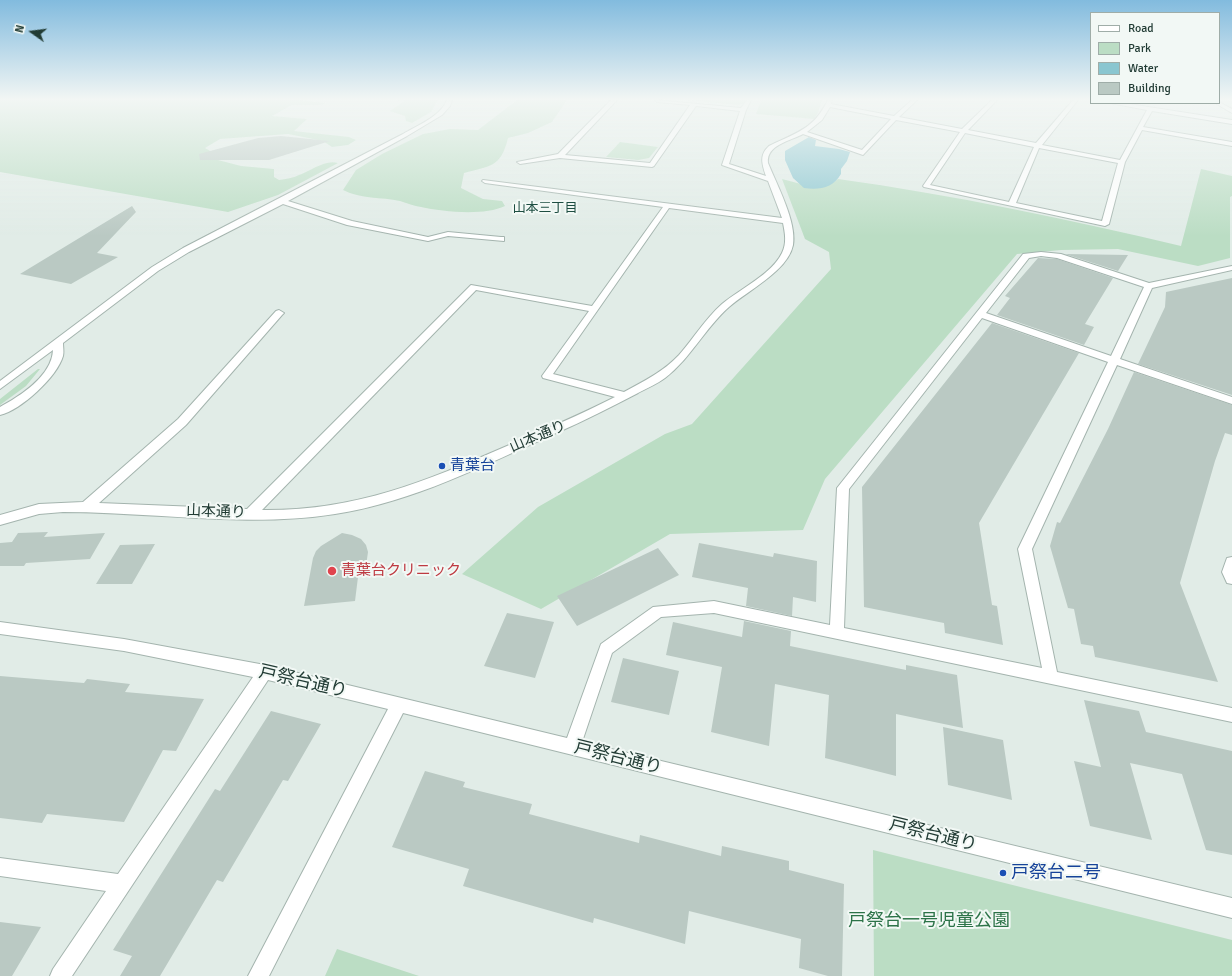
<!DOCTYPE html>
<html>
<head>
<meta charset="utf-8">
<style>
  body { margin:0 }
  #map { position:relative; width:1232px; height:976px; overflow:hidden; background:#e1ece7; font-family:Signika,sans-serif }
  canvas { display:block }
  .legend { position:absolute; left:1090px; top:12px; width:130px; height:92px; box-sizing:border-box; background:#f2f8f5; border:1px solid #9fada8; margin:0; padding:5px 7px; list-style:none; font-size:12px; color:#223c35 }
  .legend li { display:flex; align-items:center; gap:8px; height:20px }
  .legend b { width:20px; border:1px solid #9fada8 }
  .north { position:absolute; left:12px; top:12px; width:40px; height:40px; -webkit-text-stroke:3px #f2f8f5; paint-order:stroke; rotate:284deg; font-size:11px; font-weight:700; line-height:16px; text-align:center; color:#223c35 }
  .north::after { content:''; display:block; margin:auto; width:14px; height:18px; background:#223c35; clip-path:polygon(50% 0,100% 100%,50% 72%,0 100%) }
</style>
</head>
<body>
<div id="map">
<canvas width="1232" height="976"></canvas>
<ul class="legend">
<li><b style="height:5px;background:#fff"></b>Road</li>
<li><b style="height:11px;background:#bbddc4"></b>Park</li>
<li><b style="height:11px;background:#8ac6d0"></b>Water</li>
<li><b style="height:11px;background:#bac9c3"></b>Building</li>
</ul>
<div class="north">N</div>
</div>
<script>
const context = document.querySelector('canvas').getContext('2d');
context.lineJoin = 'round';
function fillPath(path, color) { context.fillStyle = color; context.fill(path, 'evenodd'); }
function trace(path, color, width, dash) { context.strokeStyle = color; context.lineWidth = width; context.lineCap = dash ? 'butt' : 'round'; context.setLineDash(dash || []); context.stroke(path); }
function write(font, color, halo, rows, align = 'center') {
  context.font = font + ' Signika,"Noto Sans JP",sans-serif'; context.lineWidth = 4; context.setLineDash([]); context.textBaseline = 'middle'; context.strokeStyle = halo; context.fillStyle = color; for (const [text, x, y, turn = 0] of rows) {
    context.save(); context.translate(x, y); context.rotate((+turn || 0) * Math.PI / 180); context.textAlign = isNaN(turn) ? turn : align; if (halo) context.strokeText(text, 0, 0); context.fillText(text, 0, 0); context.restore();
  }
}
const green = new Path2D(`
  M 0,100 L 297,100 L 326,103 L 320,105 L 292,105 L 272,116 L 307,119 L 294,131 L 349,137 L 356,140 L 348,145 L 332,147 L 323,141 L 288,134 L 220,139 L 205,148 L 214,153 L 218,160 L 241,166 L 274,169 L 274,177 L 279,180 C 286,179 293,178 299,175 C 311,171 325,159 338,163 L 278,195 L 228,212 L 0,172 Z
  M 398,100 L 438,100 L 431,112 L 412,123 L 406,121 L 405,116 L 390,111 L 404,101 Z
  M 517,100 L 567,100 L 552,122 L 528,133 L 508,138 C 501,168 489,166 464,173 L 461,188 L 483,199 L 502,201 L 505,206 C 485,216 443,212 421,207 C 414,206 407,203 400,201 C 381,197 361,199 343,190 L 356,170 L 382,154 L 423,134 L 450,129 L 478,130 Z
  M 688,100 L 745,100 L 744,104 L 736,105 Z
  M 761,100 L 822,100 L 818,113 L 814,119 L 756,114 Z
  M 620,142 L 658,147 L 649,158 L 638,160 L 606,157 Z
  M 1201,169 L 1232,176 L 1232,196 L 1230,197 L 1230,258 L 1198,266 L 1118,249 L 1061,250 L 1017,254 L 825,479 L 803,530 L 670,534 L 541,609 L 462,574 L 538,507 L 665,434 L 692,424 L 831,269 L 829,252 L 805,239 L 782,179 L 801,184 L 834,182 L 838,179 C 953,195 1068,219 1181,246 Z
  M 38,369 L 40,369 L 26,386 L 0,405 L 0,399 Z
  M 873,850 L 1232,940 L 1232,976 L 874,976 Z
  M 337,949 L 419,976 L 325,976 Z`);
const water = new Path2D(`
  M 809,137 L 816,140 L 815,146 L 839,149 L 850,152 L 847,161 L 841,169 L 841,174 C 833,188 820,190 804,188 L 793,178 L 785,160 L 785,151 Z`);
const building = new Path2D(`
  M 281,136 L 330,141 L 269,160 L 200,160 L 199,154 L 258,138 Z
  M 132,206 L 136,212 L 97,253 L 118,257 L 71,284 L 20,274 Z
  M 1065,254 L 1128,255 L 1118,271 Z
  M 1038,258 L 1057,259 L 1113,278 L 1085,324 L 1094,327 L 1084,345 L 997,315 L 1010,298 L 1005,296 Z
  M 1232,278 L 1232,395 L 1138,364 L 1165,307 L 1166,292 Z
  M 992,323 L 1079,353 L 979,523 L 992,605 L 997,606 L 1003,645 L 945,633 L 944,623 L 864,607 L 862,487 Z
  M 1134,372 L 1232,405 L 1232,435 L 1225,433 L 1215,461 L 1180,583 L 1218,682 L 1095,657 L 1093,646 L 1081,644 L 1074,609 L 1068,608 L 1050,546 L 1057,522 L 1060,523 L 1108,429 Z
  M 48,532 L 44,537 L 105,533 L 90,559 L 26,563 L 24,566 L 0,566 L 0,543 L 12,542 L 18,533 Z
  M 342,533 L 352,535 L 361,539 L 366,545 L 368,552 L 365,573 L 358,577 L 355,601 L 304,606 L 313,558 L 316,551 L 321,546 Z
  M 699,543 L 773,557 L 774,553 L 817,561 L 816,602 L 793,597 L 792,616 L 746,606 L 748,588 L 692,577 Z
  M 155,544 L 132,584 L 96,584 L 120,545 Z
  M 658,548 L 679,575 L 577,626 L 557,596 Z
  M 507,613 L 554,622 L 535,678 L 484,666 Z
  M 744,621 L 791,631 L 790,646 L 906,670 L 906,665 L 957,675 L 963,728 L 896,714 L 896,776 L 825,758 L 829,695 L 775,684 L 769,746 L 711,732 L 722,667 L 666,655 L 673,622 L 742,637 Z
  M 623,658 L 679,671 L 669,715 L 611,702 Z
  M 0,676 L 84,683 L 87,679 L 130,684 L 125,692 L 204,699 L 176,751 L 163,750 L 124,822 L 47,814 L 42,823 L 0,818 Z
  M 1084,700 L 1139,711 L 1146,732 L 1232,751 L 1232,855 L 1206,850 L 1182,774 L 1130,763 L 1152,840 L 1090,826 L 1074,761 L 1101,767 Z
  M 271,711 L 321,724 L 288,781 L 283,780 L 223,882 L 217,880 L 160,976 L 120,976 L 132,956 L 113,950 L 215,789 L 220,791 Z
  M 943,727 L 1003,740 L 1012,800 L 948,785 Z
  M 425,771 L 465,782 L 463,787 L 532,804 L 529,814 L 639,843 L 640,835 L 721,856 L 722,846 L 789,861 L 789,870 L 844,884 L 842,976 L 828,976 L 799,968 L 801,939 L 689,911 L 685,944 L 594,918 L 593,923 L 463,886 L 469,869 L 392,847 Z
  M 0,922 L 41,927 L 12,976 L 0,976 Z`);
const minor = new Path2D(`
  M 447,100 L 452,100 L 450,106 L 442,115 L 407,136 L 288,201 L 352,221 L 428,237 L 448,232 L 501,237 L 504,237 L 504,241 L 448,236 L 428,241 L 347,225 L 283,204 L 189,252 L 158,271 L 63,343 C 63,347 64,352 63,356 C 57,377 21,410 0,415 L 0,407 C 20,396 52,376 53,350 L 0,389 L 0,381 L 152,267 L 183,248 L 403,134 C 418,125 440,117 447,100 Z
  M 611,100 L 617,100 L 565,155 L 650,163 L 690,105 L 657,102 L 655,100 L 741,108 L 747,100 L 751,100 L 746,110 L 729,164 L 766,176 C 762,164 759,155 769,146 C 797,132 813,130 828,100 L 832,100 L 831,104 L 894,116 L 912,100 L 917,100 L 899,117 L 962,129 L 992,100 L 997,100 L 968,130 L 1036,143 L 1073,100 L 1078,100 L 1042,145 L 1120,160 L 1147,110 L 1110,103 L 1123,103 L 1232,120 L 1232,124 L 1152,111 L 1143,127 L 1232,142 L 1232,146 L 1142,130 L 1125,162 L 1109,224 L 1105,226 L 924,187 L 923,186 L 960,132 L 896,120 L 863,155 L 803,134 C 790,141 766,145 768,163 C 777,185 797,222 793,245 C 788,271 747,291 729,307 C 705,328 691,358 665,378 C 657,384 647,388 638,393 C 611,407 584,421 556,433 C 485,465 413,502 335,514 C 247,528 152,512 63,512 L 39,514 L 0,525 L 0,515 L 39,504 L 83,502 L 178,419 L 276,311 L 279,310 L 284,313 L 282,315 L 186,425 L 99,503 L 247,509 L 471,285 L 592,306 L 663,207 L 485,183 L 482,181 L 483,180 L 782,218 L 768,181 L 722,165 L 740,111 L 696,106 L 654,166 L 652,167 L 560,158 L 520,164 L 517,162 L 558,154 ZM 830,107 L 891,119 L 862,150 L 807,132 L 822,120 ZM 965,133 L 1034,147 L 1009,202 L 930,185 ZM 1039,148 L 1118,163 L 1102,221 L 1016,203 ZM 669,208 L 783,223 C 785,233 787,243 782,253 C 772,274 740,289 722,304 C 705,319 694,338 679,355 C 663,372 644,381 624,392 L 553,374 ZM 476,290 L 589,311 L 542,376 L 543,378 L 615,397 C 580,415 544,430 507,446 C 424,482 355,511 262,510 Z
  M 1219,102 L 1232,109 L 1232,113 L 1215,103 Z
  M 1041,252 L 1061,254 L 1149,283 L 1232,266 L 1232,270 L 1152,288 L 1120,359 L 1232,397 L 1232,404 L 1117,365 L 1032,549 L 1057,672 L 1232,708 L 1232,722 L 714,613 L 661,617 L 612,653 L 582,742 L 1232,898 L 1232,918 L 403,713 L 269,976 L 248,976 L 388,709 L 268,680 L 72,976 L 50,976 L 53,969 L 106,891 L 0,876 L 0,858 L 118,874 L 253,677 L 124,651 L 0,634 L 0,622 L 124,639 L 265,665 L 567,738 L 601,644 L 653,607 L 714,601 L 830,625 L 837,488 L 1023,254 ZM 1041,256 L 1057,258 L 1144,287 L 1111,356 L 986,313 L 1029,258 ZM 982,318 L 1108,362 L 1018,549 L 1042,668 L 844,628 L 849,489 Z
  M 1232,557 L 1232,584 L 1227,583 L 1222,572 L 1227,558 Z`);
const markers = [
  [442,466,4,"#1a4fb4"],
  [332,571,5,"#e0444e"],
  [1003,873,4,"#1a4fb4"]
];
const farNeighbourhoodnames = [
  ["山本三丁目",545,209]
];
const streetNames = [
  ["山本通り",538,437,-23],
  ["山本通り",216,512,2]
];
const transitNames = [
  ["青葉台",450,466]
];
const healthNames = [
  ["青葉台クリニック",341,571]
];
const nearStreetnames = [
  ["戸祭台通り",303,682,13],
  ["戸祭台通り",618,758,14],
  ["戸祭台通り",933,835,14]
];
const nearTransitnames = [
  ["戸祭台二号",1011,873]
];
const nearParknames = [
  ["戸祭台一号児童公園",929,921]
];
fillPath(green, '#bbddc4');
fillPath(water, '#8ac6d0');
fillPath(building, '#bac9c3');
trace(minor, '#a4b4ae', 2);
fillPath(minor, '#fff');
const sky = context.createLinearGradient(0, 0, 0, 236);
sky.addColorStop(0, '#82bbde');
sky.addColorStop(0.42, '#f2f6f4');
sky.addColorStop(1, '#f2f6f400');
context.fillStyle = sky;
context.fillRect(0, 0, 1232, 236);
for (const [x, y, r, color] of markers) { const dot = new Path2D(); dot.arc(x, y, r, 0, 2 * Math.PI); context.fillStyle = color; context.fill(dot); trace(dot, '#f2f8f5', 1.5); }
write('13px', '#1e4e42', '#f2f8f5', farNeighbourhoodnames);
write('15px', '#223c35', '#f2f8f5', streetNames);
write('15px', '#164399', '#f2f8f5', transitNames, 'left');
write('15px', '#be3a42', '#f2f8f5', healthNames, 'left');
write('18px', '#223c35', '#f2f8f5', nearStreetnames);
write('18px', '#164399', '#f2f8f5', nearTransitnames, 'left');
write('18px', '#2c7348', '#f2f8f5', nearParknames);
</script>
</body>
</html>
